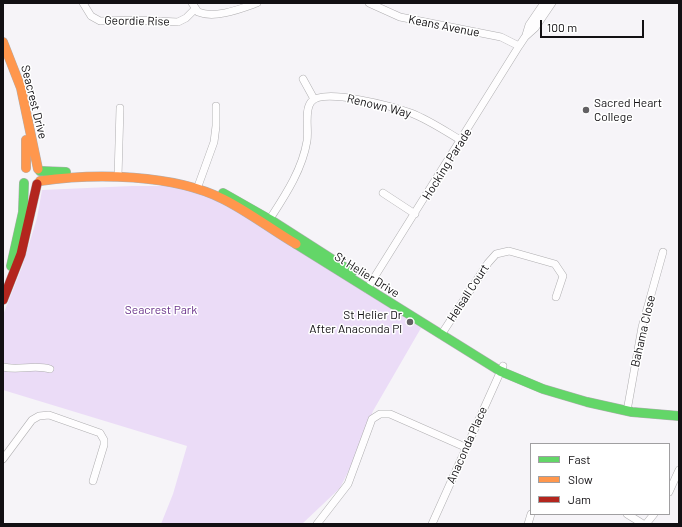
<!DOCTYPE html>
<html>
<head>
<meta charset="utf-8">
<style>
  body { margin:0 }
  #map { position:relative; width:682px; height:527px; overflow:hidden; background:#f6f4f8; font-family:Barlow,sans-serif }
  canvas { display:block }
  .frame { position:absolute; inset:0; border:4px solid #121013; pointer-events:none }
  .legend { position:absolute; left:530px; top:443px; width:140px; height:72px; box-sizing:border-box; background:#fff; border:1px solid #a09fa1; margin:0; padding:5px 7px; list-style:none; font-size:12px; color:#121013 }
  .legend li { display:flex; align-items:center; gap:8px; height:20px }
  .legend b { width:20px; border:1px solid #a09fa1 }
  .scale { position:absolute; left:540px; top:20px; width:104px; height:18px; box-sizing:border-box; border:2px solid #121013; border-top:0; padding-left:5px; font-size:12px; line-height:14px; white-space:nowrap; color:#121013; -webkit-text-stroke:3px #fff; paint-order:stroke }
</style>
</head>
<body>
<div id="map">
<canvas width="682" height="527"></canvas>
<div class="frame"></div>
<ul class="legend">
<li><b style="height:5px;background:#63d668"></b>Fast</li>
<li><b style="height:5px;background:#ff974d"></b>Slow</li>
<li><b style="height:5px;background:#b3261e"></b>Jam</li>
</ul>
<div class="scale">100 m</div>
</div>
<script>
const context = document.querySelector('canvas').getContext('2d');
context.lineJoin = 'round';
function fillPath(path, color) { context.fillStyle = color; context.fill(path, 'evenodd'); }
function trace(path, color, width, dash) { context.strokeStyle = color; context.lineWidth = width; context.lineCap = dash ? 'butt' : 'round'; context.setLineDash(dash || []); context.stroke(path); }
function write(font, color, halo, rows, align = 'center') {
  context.font = font + ' Barlow,sans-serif'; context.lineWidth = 3; context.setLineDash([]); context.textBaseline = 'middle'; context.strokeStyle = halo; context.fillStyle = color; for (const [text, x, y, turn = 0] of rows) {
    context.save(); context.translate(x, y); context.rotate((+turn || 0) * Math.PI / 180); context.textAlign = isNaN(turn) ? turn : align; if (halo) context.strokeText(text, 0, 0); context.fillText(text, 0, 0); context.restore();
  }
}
const green = new Path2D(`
  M 132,186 L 167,186 L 204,194 L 248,218 L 421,328 L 373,411 L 352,464 L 340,488 L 302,524 L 161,524 L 173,494 L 187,446 L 3,390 L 3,315 L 22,267 L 37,218 L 42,190 Z`);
const street = new Path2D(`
  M 83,3 L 91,16 L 100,21 L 136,20 L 178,22 L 186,18 L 195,9
  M 192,3 L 198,12 C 215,19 240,9 257,3
  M 369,3 L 400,17 L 501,37 L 519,46
  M 526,35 L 529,25 L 544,3
  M 303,79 L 314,99
  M 118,177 L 120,108
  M 197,189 L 214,142 L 216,126 L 216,106
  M 383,193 L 415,214
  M 268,222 C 284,197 302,171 307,141 C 309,129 304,111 311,102 C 323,87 394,107 411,113 C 429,120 445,131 462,141
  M 367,289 L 519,46 L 525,37 L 535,28 L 552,3
  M 441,335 L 488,263 L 496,254 L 509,251 L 555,264 L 563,276 L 556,297
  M 3,367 C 19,371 34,364 50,369
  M 627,411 L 642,327 L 663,252
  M 3,459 L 32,420 L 39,416 L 49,415 L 100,433 L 104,440 L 104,445 L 93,481
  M 669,492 L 679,470
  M 627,514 L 643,524
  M 317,524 L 348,484 L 372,419 L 380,414 L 390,414 L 465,447
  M 432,524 L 503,366
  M 528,524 L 531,514
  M 646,524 L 654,514`);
const fast = new Path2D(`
  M 40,171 L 66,172
  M 223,193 L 274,222 L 352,272
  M 296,244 L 500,371 L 543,389 L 587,402 L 632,412 L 679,416
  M 11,266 L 23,212 L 24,183`);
const slow = new Path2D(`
  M 3,42 L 21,88 L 38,169
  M 26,140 L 26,168
  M 40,181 C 95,173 173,174 223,199 C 249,212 272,230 296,244`);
const jam = new Path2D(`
  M 3,300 L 21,254 L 37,184`);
const markers = [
  [586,110,4,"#626063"],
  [410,322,4,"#626063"]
];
const streetNames = [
  ["Geordie Rise",137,21,1],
  ["Keans Avenue",444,26,11],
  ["Seacrest Drive",34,102,76],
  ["Renown Way",379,106,14],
  ["Hocking Parade",447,164,-58],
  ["St Helier Drive",367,275,32],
  ["Helsall Court",468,293,-57],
  ["Bahama Close",643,331,-77],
  ["Anaconda Place",467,445,-66]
];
const poiNames = [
  ["Sacred Heart",594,103],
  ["College",594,117],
  ["St Helier Dr",402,315,"right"],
  ["After Anaconda Pl",402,329,"right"]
];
const parkNames = [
  ["Seacrest Park",161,310]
];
fillPath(green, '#ebdcf7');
trace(street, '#afaeb0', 8);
trace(fast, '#afaeb0', 10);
trace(slow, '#afaeb0', 10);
trace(jam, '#afaeb0', 10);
trace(street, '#fefdfe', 7);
trace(fast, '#63d668', 9);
trace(slow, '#ff974d', 9);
trace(jam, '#b3261e', 9);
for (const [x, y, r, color] of markers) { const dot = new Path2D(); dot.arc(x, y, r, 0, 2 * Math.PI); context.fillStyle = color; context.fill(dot); trace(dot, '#fff', 1.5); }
write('12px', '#121013', '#fff', streetNames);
write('12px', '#121013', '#fff', poiNames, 'left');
write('12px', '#68318a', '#fff', parkNames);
</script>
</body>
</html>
